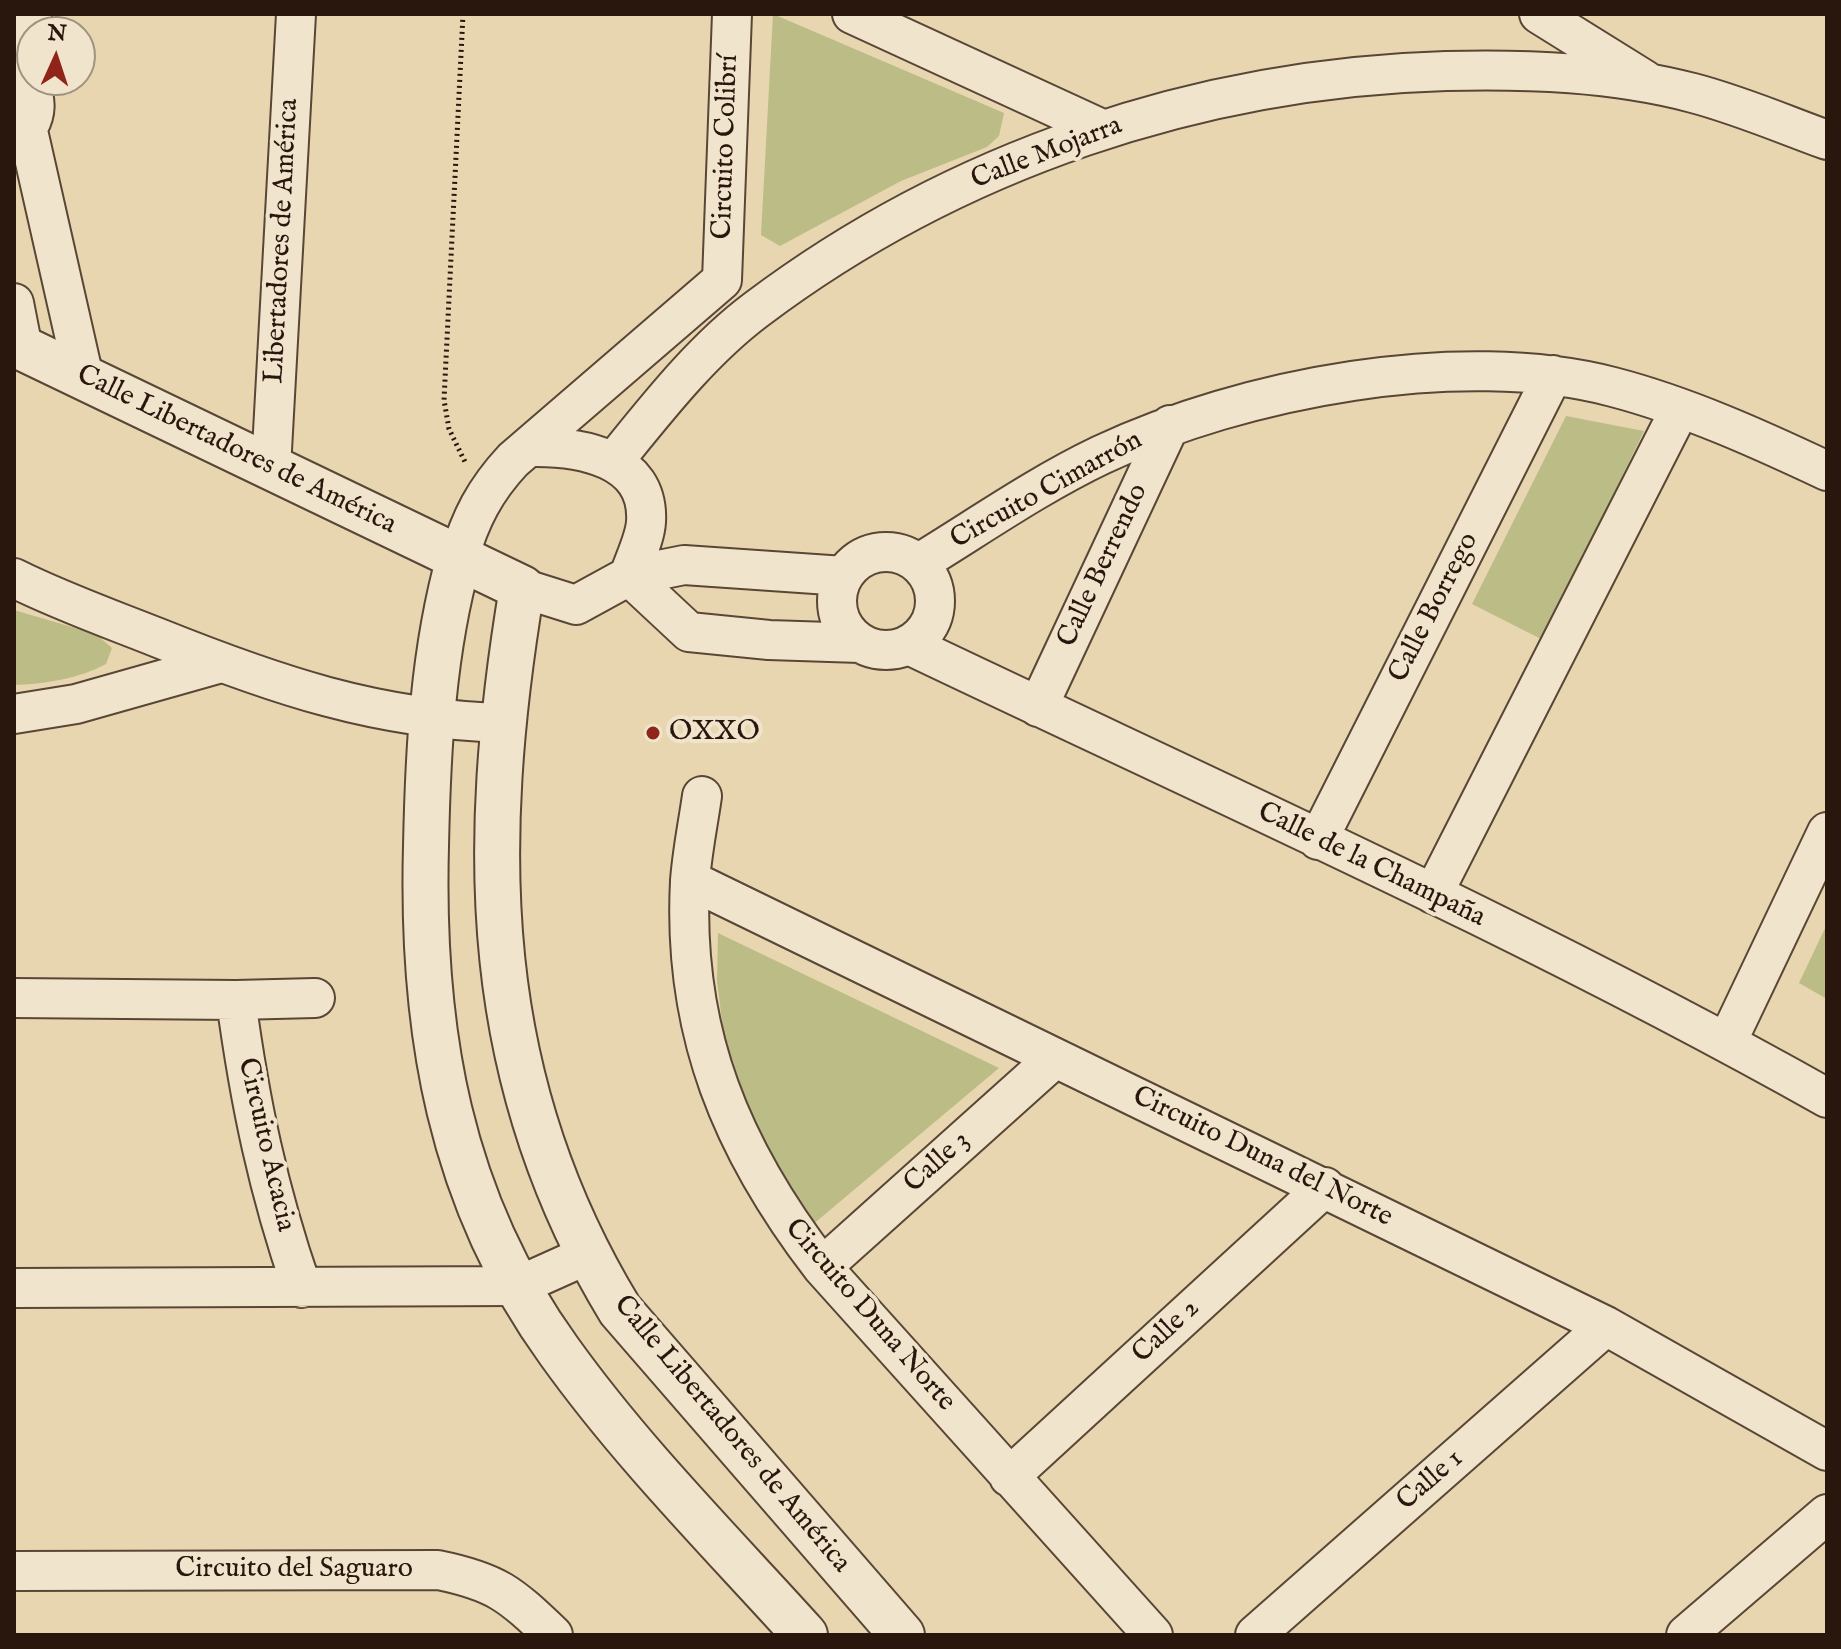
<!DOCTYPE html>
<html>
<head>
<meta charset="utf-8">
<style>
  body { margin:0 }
  #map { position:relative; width:1841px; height:1649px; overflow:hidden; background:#e8d6b0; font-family:"IM FELL English",serif }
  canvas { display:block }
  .frame { position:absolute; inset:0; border:16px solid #29160d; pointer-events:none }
  .north { position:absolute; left:16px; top:16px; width:80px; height:80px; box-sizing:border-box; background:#f0e4cc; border:2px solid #a09280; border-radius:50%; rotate:3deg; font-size:22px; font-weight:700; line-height:32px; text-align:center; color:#29160d }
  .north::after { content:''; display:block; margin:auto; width:28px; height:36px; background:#8f2418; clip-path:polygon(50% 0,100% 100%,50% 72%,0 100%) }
</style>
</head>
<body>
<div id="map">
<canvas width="1841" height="1649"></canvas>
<div class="frame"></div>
<div class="north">N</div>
</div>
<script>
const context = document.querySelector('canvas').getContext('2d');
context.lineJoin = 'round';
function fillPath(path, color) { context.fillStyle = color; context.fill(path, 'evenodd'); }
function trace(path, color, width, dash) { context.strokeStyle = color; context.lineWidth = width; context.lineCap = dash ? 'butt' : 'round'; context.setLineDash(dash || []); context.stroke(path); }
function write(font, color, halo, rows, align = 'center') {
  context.font = font + ' "IM FELL English",serif'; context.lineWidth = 8; context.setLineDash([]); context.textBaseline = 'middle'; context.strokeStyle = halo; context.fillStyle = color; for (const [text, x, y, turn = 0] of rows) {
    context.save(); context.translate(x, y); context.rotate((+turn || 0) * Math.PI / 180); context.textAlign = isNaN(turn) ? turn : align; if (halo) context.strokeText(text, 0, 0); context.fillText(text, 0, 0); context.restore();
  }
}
const green = new Path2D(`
  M 773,14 L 1004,113 L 999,136 L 987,147 L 901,181 L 780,246 L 761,235 Z
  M 1566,416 L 1644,431 L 1543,640 L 1472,604 Z
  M 14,610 L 96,634 L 112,648 L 106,664 C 78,679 45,684 14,685 Z
  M 1827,924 L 1827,999 L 1799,983 Z
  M 718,933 L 999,1068 L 811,1226 L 759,1147 L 725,1045 L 717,981 Z`);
const path = new Path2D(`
  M 463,14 L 444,400 L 449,429 L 466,464`);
const minor = new Path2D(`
  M 852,14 L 1102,129
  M 1539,14 L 1645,80
  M 14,72 C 43,90 40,123 14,142
  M 25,78 L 32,14
  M 28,131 L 84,378
  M 722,280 L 732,14
  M 14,303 L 23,349
  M 530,447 C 579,446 650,457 646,522 C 645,539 634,560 629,576
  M 614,461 C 657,408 702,350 757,309 C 955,160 1199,78 1446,71 C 1528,69 1613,72 1693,93 C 1739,105 1783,124 1827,140
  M 271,468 L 296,14
  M837 601a49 49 0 1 1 98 0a49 49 0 1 1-98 0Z
  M 459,558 C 470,519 485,490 513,460 L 722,280
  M 919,563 C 978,527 1038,485 1101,455 C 1243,388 1460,347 1613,387 C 1686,406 1759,439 1827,471
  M 629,576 L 689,632 L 769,640 L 860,643
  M 14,578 C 60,601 108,618 156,637 C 273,684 377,720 505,723
  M 522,588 L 576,605 L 629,576 L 684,565 L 844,576
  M 909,645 C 1217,792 1530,931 1827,1098
  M 1038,707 L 1170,425
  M 14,714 L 76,704 L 221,663
  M 702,796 C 698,824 692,853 690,881 C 682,1032 732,1150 822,1267 L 1153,1635
  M 1318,840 L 1553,375
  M 690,880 L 1606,1326 L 1827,1451
  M 1433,894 L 1680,409
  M 14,998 L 236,1000 C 250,1103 268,1190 302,1288
  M 236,1000 L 315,998
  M 1727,1042 L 1827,832
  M 822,1267 L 1055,1058
  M 14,1288 L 518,1286 L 587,1255
  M 1009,1477 L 1325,1187
  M 14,1571 L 438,1570 C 497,1582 510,1594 553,1635
  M 1255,1635 L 1606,1326
  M 1686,1635 L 1827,1514`);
const tertiary = new Path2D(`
  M 14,344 L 522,588 C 479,846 480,1080 620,1310 L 902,1635
  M 459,558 C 433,651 428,749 426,846 C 421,1029 449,1199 559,1351 C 632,1453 721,1542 805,1635`);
const markers = [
  [653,733,8,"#8f2418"]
];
const streetNames = [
  ["Circuito Colibrí",727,147,-88],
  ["Calle Mojarra",1047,154,-21],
  ["Libertadores de América",283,241,-87],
  ["Calle Libertadores de América",236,451,26],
  ["Circuito Cimarrón",1047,491,-29],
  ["Calle Berrendo",1104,566,-65],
  ["Calle Borrego",1435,608,-63],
  ["Calle de la Champaña",1371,866,26],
  ["Circuito Acacia",265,1145,77],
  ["Circuito Duna del Norte",1262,1158,26],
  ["Calle 3",938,1163,-42],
  ["Circuito Duna Norte",869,1316,49],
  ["Calle 2",1167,1332,-43],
  ["Calle Libertadores de América",731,1435,50],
  ["Calle 1",1431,1481,-41],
  ["Circuito del Saguaro",294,1570]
];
const poiNames = [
  ["OXXO",669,733]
];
fillPath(green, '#bcbc87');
trace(minor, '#594636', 42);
trace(tertiary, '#594636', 48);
trace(path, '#29160d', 5, [2, 4]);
trace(minor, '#f0e4cc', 38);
trace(tertiary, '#f0e4cc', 44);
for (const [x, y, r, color] of markers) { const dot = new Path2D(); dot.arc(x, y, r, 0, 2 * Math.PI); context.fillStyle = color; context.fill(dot); trace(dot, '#f0e4cc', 3); }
write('28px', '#29160d', '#f0e4cc', streetNames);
write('28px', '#29160d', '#f0e4cc', poiNames, 'left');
</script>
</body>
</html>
